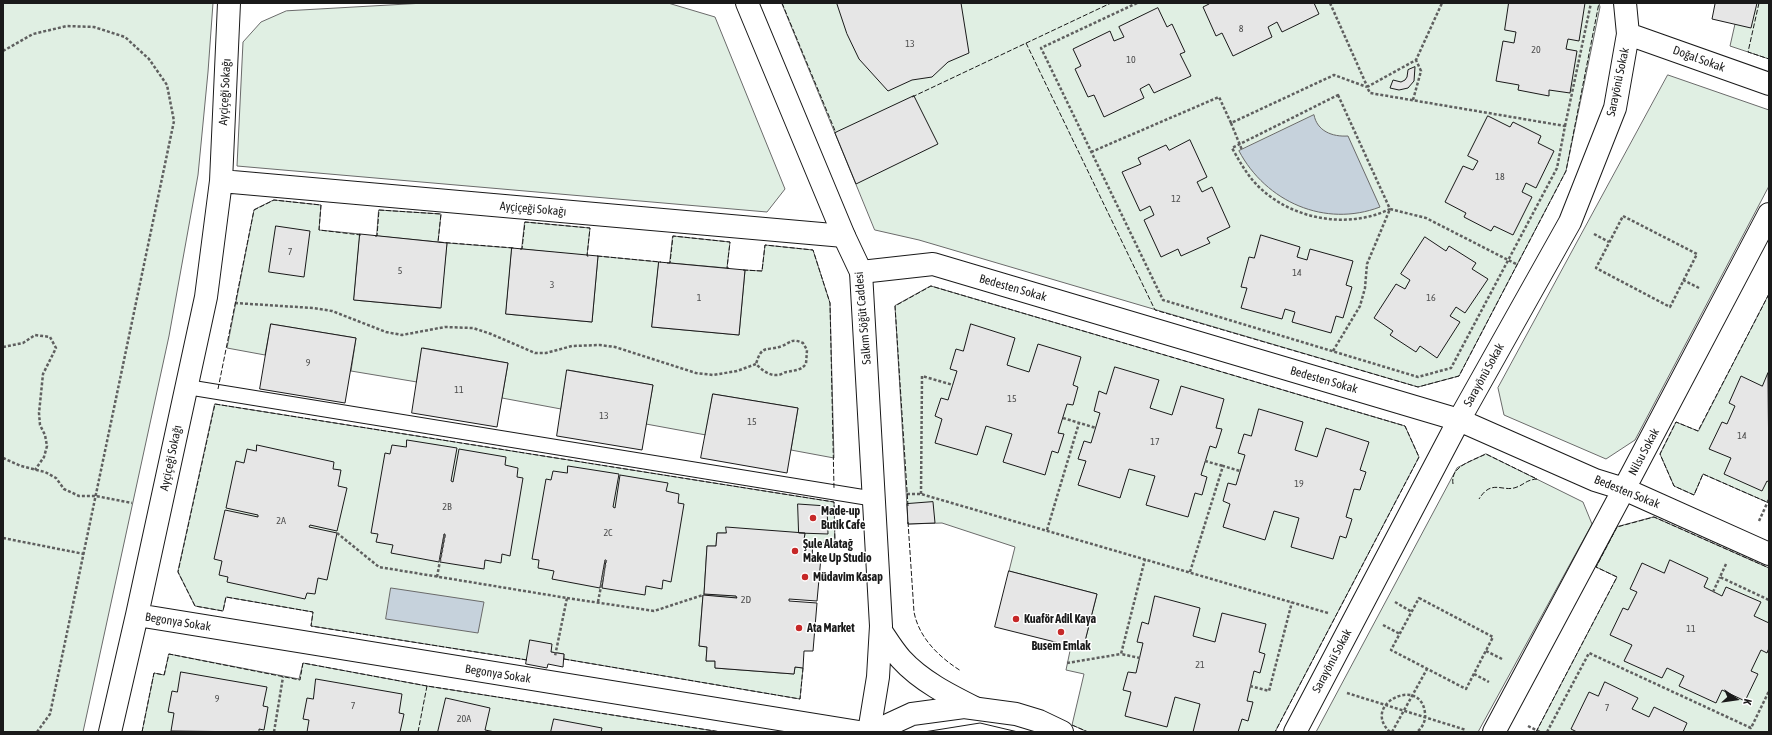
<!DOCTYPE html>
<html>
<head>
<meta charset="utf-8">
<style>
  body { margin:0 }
  #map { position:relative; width:1772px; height:735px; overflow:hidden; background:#fff; font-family:"Asap Condensed",sans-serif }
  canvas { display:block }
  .frame { position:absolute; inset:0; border:4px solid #1a1a1a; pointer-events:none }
  .north { position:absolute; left:1716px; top:679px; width:40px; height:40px; -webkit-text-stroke:3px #fff; paint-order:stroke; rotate:103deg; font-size:11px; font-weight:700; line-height:16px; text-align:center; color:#1a1a1a }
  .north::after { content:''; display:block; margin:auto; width:14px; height:18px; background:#1a1a1a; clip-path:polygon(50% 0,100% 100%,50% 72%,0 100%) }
</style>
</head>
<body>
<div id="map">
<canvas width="1772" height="735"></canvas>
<div class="frame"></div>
<div class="north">K</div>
</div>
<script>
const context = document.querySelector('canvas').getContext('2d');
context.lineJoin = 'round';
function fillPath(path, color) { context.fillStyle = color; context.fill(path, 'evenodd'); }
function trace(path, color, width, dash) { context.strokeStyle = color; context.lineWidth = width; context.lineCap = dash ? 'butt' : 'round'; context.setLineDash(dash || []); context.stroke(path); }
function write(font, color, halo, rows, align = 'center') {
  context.font = font + ' "Asap Condensed",sans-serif'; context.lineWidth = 3; context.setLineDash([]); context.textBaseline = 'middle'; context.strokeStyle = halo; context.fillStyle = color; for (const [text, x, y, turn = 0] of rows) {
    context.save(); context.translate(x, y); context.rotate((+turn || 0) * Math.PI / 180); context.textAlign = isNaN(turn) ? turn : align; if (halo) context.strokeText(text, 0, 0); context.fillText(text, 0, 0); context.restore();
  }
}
const green = new Path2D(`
  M 3,3 L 213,3 L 208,72 L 198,175 L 169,336 L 83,732 L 3,732 Z
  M 425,3 L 668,3 L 715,17 L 785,189 L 767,212 L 237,166 L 243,42 L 261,22 L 286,11 Z
  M 782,3 L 1599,3 L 1600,7 L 1566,171 L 1459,376 L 1418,387 L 919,240 L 875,230 Z
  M 1757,3 L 1769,3 L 1769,59 L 1730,46 L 1735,24 Z
  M 1668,75 L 1769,110 L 1769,186 L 1635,440 L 1606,459 L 1504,415 L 1498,388 Z
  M 274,200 L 321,205 L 319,230 L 360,234 L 354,300 L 440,308 L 447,243 L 512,248 L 506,314 L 592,322 L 598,256 L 659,262 L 652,327 L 739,335 L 745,270 L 762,271 L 765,245 L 813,250 L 830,303 L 834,458 L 791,450 L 798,408 L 713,394 L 706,435 L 646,424 L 653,385 L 568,370 L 561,409 L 502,398 L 508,363 L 423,348 L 417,382 L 351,371 L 356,338 L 271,324 L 265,355 L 227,348 L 254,210 Z
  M 379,210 L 441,214 L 438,242 L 377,236 Z
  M 525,222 L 590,228 L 587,256 L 522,249 Z
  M 673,236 L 730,242 L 727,268 L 670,263 Z
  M 931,286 L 1405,426 L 1419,457 L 1275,732 L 1088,732 L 1072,725 L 1084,674 L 1066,670 L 1071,646 L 1083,649 L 1097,594 L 1009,571 L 1015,547 L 942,523 L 908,524 L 895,306 Z
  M 1769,294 L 1769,503 L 1703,474 L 1694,495 L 1674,486 L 1660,454 L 1676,422 L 1698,431 Z
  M 215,404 L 834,502 L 835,544 L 804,540 L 805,533 L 717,533 L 716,546 L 707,546 L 704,594 L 736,596 L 737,598 L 703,595 L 699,646 L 707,647 L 706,661 L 715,661 L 715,668 L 794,674 L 795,667 L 803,668 L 800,699 L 564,659 L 564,654 L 551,652 L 527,660 L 311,626 L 313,612 L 226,597 L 223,611 L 195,606 L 178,572 Z
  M 1486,454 L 1583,502 L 1592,524 L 1478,732 L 1316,732 L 1457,468 Z
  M 1654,517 L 1769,568 L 1769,732 L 1536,732 L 1617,577 L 1596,567 L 1617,527 Z
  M 169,654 L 299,679 L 303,663 L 427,686 L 721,732 L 142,732 L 154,673 L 164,675 Z`);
const water = new Path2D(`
  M 1314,115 C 1317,131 1332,137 1348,136 L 1380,207 C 1325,228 1266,202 1239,151 Z
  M 391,588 L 484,602 L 478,633 L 386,619 Z`);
const building = new Path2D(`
  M 837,3 L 961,3 L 969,53 L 948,62 L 932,77 L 912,80 L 888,91 L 859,59 L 847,34 Z
  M 1209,3 L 1314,3 L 1319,14 L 1282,32 L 1277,22 L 1268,27 L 1272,37 L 1233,56 L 1222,33 L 1216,36 L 1203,7 L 1209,4 Z
  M 1509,3 L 1585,3 L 1579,41 L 1568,39 L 1566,49 L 1577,51 L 1570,93 L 1549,90 L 1549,96 L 1518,90 L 1519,85 L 1496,81 L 1503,41 L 1514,43 L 1516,32 L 1505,30 Z
  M 1709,3 L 1757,3 L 1751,28 L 1712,19 L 1715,4 Z
  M 1158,8 L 1167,27 L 1172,24 L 1185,52 L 1180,54 L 1191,76 L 1154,93 L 1149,84 L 1140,89 L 1144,98 L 1104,117 L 1094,95 L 1088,97 L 1075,69 L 1081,66 L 1073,49 L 1110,31 L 1114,41 L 1124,37 L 1119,27 Z
  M 1415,67 L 1414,81 L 1408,88 L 1399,90 L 1390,88 L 1393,80 L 1401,82 L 1405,80 L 1407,77 L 1408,70 Z
  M 914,96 L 938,144 L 856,184 L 835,133 Z
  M 1488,116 L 1510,127 L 1513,122 L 1541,136 L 1538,143 L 1554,151 L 1536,188 L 1526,183 L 1522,192 L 1532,197 L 1513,235 L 1494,226 L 1491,231 L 1464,217 L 1466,213 L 1445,202 L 1463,166 L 1473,170 L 1478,161 L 1468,156 Z
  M 1190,140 L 1207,177 L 1197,182 L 1202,192 L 1212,187 L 1230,227 L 1207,238 L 1210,243 L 1181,256 L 1178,249 L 1161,257 L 1144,220 L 1154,215 L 1150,206 L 1140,211 L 1122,172 L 1141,164 L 1138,158 L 1166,145 L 1169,150 Z
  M 276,226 L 310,231 L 304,277 L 269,272 Z
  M 360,234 L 447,243 L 441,308 L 354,300 Z
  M 1261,235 L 1300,247 L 1297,257 L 1307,260 L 1310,249 L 1353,261 L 1346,285 L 1352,287 L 1343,318 L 1336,316 L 1331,333 L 1292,322 L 1295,312 L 1285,309 L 1282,319 L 1241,308 L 1247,288 L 1241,287 L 1249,257 L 1254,258 Z
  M 1425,237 L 1446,251 L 1449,246 L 1476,263 L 1472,269 L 1488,279 L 1465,313 L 1456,307 L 1450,316 L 1460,322 L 1437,358 L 1420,346 L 1416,352 L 1390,335 L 1393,331 L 1374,318 L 1396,284 L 1405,289 L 1410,280 L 1401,274 Z
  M 512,248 L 598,256 L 592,322 L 506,314 Z
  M 659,262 L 745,270 L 739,335 L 652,327 Z
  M 271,324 L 356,338 L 345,403 L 260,389 Z
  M 971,324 L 1015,338 L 1007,365 L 1029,372 L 1038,344 L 1081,357 L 1073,385 L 1078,387 L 1073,405 L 1067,404 L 1058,433 L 1064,434 L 1058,453 L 1052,451 L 1045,475 L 1003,462 L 1012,434 L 986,426 L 977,455 L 935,443 L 942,419 L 935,416 L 941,398 L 948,400 L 957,371 L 950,369 L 956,349 L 963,351 Z
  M 422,348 L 508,363 L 497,427 L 412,413 Z
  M 1115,367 L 1159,380 L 1150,408 L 1172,415 L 1181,386 L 1224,399 L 1216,428 L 1222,429 L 1216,448 L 1210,446 L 1201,475 L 1207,477 L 1202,495 L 1195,493 L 1188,517 L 1146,505 L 1155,476 L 1129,469 L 1120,498 L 1078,485 L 1086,461 L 1078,459 L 1084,441 L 1091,443 L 1100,413 L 1094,411 L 1099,391 L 1106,394 Z
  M 567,370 L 653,385 L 642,450 L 557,436 Z
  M 1768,373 L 1769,482 L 1767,481 L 1762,491 L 1724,474 L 1731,458 L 1709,449 L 1722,422 L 1727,424 L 1735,406 L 1729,403 L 1741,376 L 1762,386 Z
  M 713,394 L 798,408 L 787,473 L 701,458 Z
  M 1259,409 L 1303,422 L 1295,450 L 1317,457 L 1326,428 L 1369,442 L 1360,470 L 1366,472 L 1360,490 L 1354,489 L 1346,517 L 1352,519 L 1346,538 L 1340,536 L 1333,559 L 1291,547 L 1299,518 L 1274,511 L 1265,540 L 1223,527 L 1230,504 L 1223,501 L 1228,483 L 1236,485 L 1245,455 L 1238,453 L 1244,434 L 1251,436 Z
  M 407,440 L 457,448 L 451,481 L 453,482 L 459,449 L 506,457 L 505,465 L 518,468 L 517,477 L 523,478 L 510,556 L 502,554 L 501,563 L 485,560 L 484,569 L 440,562 L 445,534 L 444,534 L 439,562 L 391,553 L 393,545 L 376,542 L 378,534 L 371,533 L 385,453 L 390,454 L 392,445 L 406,447 Z
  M 257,445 L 334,462 L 333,469 L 341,470 L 338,486 L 347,488 L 337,531 L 310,525 L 309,527 L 337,533 L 327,580 L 318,578 L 315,594 L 307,593 L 305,599 L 227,582 L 228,577 L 219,575 L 222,561 L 214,559 L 225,510 L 258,517 L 258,515 L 226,508 L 236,461 L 244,463 L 247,449 L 256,451 Z
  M 568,466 L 619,474 L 613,507 L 615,508 L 620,475 L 668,483 L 666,491 L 679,494 L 678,503 L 684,504 L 671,582 L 663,580 L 662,589 L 646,586 L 645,595 L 602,588 L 606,560 L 605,560 L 600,588 L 552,579 L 554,571 L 538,568 L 539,560 L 532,559 L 546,479 L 551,480 L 553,471 L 567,473 Z
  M 933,502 L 935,523 L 908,524 L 907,504 Z
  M 798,504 L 827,506 L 828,534 L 799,533 Z
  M 726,527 L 805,533 L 804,540 L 813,541 L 812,557 L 821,557 L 817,601 L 789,599 L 789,601 L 817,603 L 813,651 L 804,651 L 803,668 L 795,667 L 794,674 L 715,668 L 715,661 L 706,661 L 707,647 L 699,646 L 703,595 L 737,598 L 736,596 L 704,594 L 707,546 L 716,546 L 717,533 L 726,533 Z
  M 1670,560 L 1708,578 L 1704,587 L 1722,596 L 1726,587 L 1761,602 L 1754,616 L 1769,623 L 1769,648 L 1767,653 L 1761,650 L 1751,671 L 1758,674 L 1745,701 L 1722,690 L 1716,703 L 1679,686 L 1684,676 L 1667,668 L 1662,678 L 1624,661 L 1632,645 L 1610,635 L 1623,608 L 1628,610 L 1637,592 L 1630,589 L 1642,563 L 1664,573 Z
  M 1009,571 L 1097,594 L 1083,649 L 995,627 Z
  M 1155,596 L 1200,608 L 1193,636 L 1215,642 L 1222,613 L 1266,624 L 1259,652 L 1265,654 L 1260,673 L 1254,671 L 1247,701 L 1253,702 L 1248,721 L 1242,719 L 1238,732 L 1193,732 L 1200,704 L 1175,697 L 1167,727 L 1125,716 L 1131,692 L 1123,690 L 1128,672 L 1136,673 L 1143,643 L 1137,642 L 1142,622 L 1148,624 Z
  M 530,640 L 552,644 L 551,652 L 564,654 L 563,667 L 548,664 L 547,668 L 526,664 Z
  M 181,672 L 267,687 L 263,706 L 268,707 L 264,730 L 259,729 L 259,732 L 171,731 L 174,713 L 168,712 L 172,691 L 177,692 Z
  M 316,679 L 402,694 L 399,713 L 404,714 L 400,732 L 307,732 L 309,720 L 303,719 L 307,698 L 313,699 Z
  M 1605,682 L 1638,698 L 1632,709 L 1649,717 L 1654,707 L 1687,723 L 1683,732 L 1577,732 L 1571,729 L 1589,692 L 1598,696 Z
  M 446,698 L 490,708 L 485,730 L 495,732 L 438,732 Z
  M 554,719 L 602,728 L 601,732 L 551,732 Z`);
const path = new Path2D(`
  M 1137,3 L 1041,48 L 1163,300 L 1418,377 L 1451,368 L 1557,168 L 1565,126 L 1370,93 L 1367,87 L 1416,60 L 1442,3
  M 1330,3 L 1367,86
  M 3,51 L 33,34 L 67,26 L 94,27 L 125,37 L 149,59 L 167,85 L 174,121 L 50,714 L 37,732
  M 1338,95 L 1390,209 C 1347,230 1291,219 1258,186 C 1247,175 1240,162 1232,148 Z
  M 1413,100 L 1421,71 L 1416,60
  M 1231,123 L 1242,150
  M 1565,126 L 1591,3
  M 1091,152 L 1219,97 L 1231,123 L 1334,75 L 1367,87
  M 1623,216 L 1697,254 L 1670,307 L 1596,268 Z
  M 1594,234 L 1609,242
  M 1683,280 L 1699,288
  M 235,303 L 313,308 L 332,311 L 386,332 L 402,335 L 445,327 L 473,328 L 491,334 L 535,353 L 546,353 L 572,346 L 600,345 L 615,347 L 696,373 L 713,375 L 737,371 L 756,364 C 762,370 769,376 778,375 C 781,375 784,372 787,372 C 795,370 800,371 806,364 L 807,350 L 803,343 C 791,338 792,342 782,346 C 767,352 762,343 756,364
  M 3,347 L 23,343 L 35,335 L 50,337 L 56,348 L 43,374 L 39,413 L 40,425 L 45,435 L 47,446 L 44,457 L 35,470
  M 1333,351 L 1360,306 L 1365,288 L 1367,264 L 1390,209 L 1426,218 L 1516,264
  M 1063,418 L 1096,428
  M 3,458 L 21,466 L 45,472 L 56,478 L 64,489 L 79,496 L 96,496 L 132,503
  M 1205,461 L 1223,466
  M 907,494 L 921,494 L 1328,613
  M 921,494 L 922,376 L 953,385
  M 1759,521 L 1769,499
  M 1047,530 L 1079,423
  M 337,533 L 379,567 L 567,598 L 555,656
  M 3,538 L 84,554
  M 1726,564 L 1720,577 L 1769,600
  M 1190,572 L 1223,466 L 1240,471
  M 437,577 L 445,534
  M 1713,592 L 1720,577
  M 567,598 L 654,611 L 703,595
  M 1419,598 L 1493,637 L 1466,689 L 1391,650 Z
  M 598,602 L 606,560
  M 1395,602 L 1412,612
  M 1383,625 L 1400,634
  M 1486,651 L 1502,659
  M 1140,658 L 1121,654 L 1145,559
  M 1067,663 L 1121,654
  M 1474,674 L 1489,682
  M 1250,686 L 1269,691 L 1292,602
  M 1347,693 L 1466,730
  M 1528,726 L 1540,732
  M 274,732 L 283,677
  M 1390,732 C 1360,704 1421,675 1425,713 C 1426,720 1423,727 1417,732
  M 1392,732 L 1427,669
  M 1547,732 L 1589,653 L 1751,728 L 1769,691`);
const lane = new Path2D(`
  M 187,387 L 875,499`);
const street = new Path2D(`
  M 1628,34 L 1769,84
  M 221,181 L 844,236
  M 861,272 L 933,264 L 1459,420 L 1595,480 L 1624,489 L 1769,554
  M 137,615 L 859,732
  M 110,732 L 137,615 L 206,297 L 221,181 L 229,3
  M 1295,732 L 1459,420 L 1570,222 L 1615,108 L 1628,34 L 1625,3
  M 1494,732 L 1624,489 L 1769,214`);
const secondary = new Path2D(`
  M 747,3 L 844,236 L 861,272 L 881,626 L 878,677 L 869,732
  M 881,631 C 887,640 893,650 901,659 C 921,681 949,695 975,708`);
const primary = new Path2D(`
  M 873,732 L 912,714 L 964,707 L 1016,714 L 1039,721 L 1062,732`);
const tram = new Path2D(`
  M 924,732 L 980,723 L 1018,732`);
const fence = new Path2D(`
  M 782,3 L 836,133
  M 1759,3 L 1748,52 L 1769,59
  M 1026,43 L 1155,310 L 1418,387 L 1459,376 L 1566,171 L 1599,3
  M 912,97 L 1111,3
  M 375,236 L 377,236 L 379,210 L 441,214 L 438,242 L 514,248
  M 520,249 L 522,249 L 525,222 L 590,228 L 587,256 L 589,256
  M 597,256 L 661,262
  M 667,263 L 670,263 L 673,236 L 730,242 L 727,268 L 729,268
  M 743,270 L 762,271 L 765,245 L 813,250 L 830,303 L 834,488
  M 1769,294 L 1698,431 L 1676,422 L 1660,454 L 1674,486 L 1694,495 L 1703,474 L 1769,503
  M 218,389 L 254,210 L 274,200 L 321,205 L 319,230 L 361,235
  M 1453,484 C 1450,466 1472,461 1486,454 L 1537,479 C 1526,480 1525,484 1517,487 C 1503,493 1492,478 1479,499
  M 908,506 L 895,306 L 931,286 L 1405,426 L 1419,457 L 1275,732
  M 908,522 L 914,612 C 919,638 939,657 961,671
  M 564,659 L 800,699 L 803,668
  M 527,660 L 311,626 L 313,612 L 226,597 L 223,611 L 195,606 L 178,572 L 215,404 L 834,502 L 835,544 L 813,541
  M 1072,725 L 1088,732
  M 142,732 L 154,673 L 164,675 L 169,654 L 300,680 L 303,663 L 427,686
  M 418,732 L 427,686 L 721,732
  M 1536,732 L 1617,577 L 1596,567 L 1617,527 L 1654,517 L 1769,568`);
const markers = [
  [813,518,4,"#c62828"],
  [795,551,4,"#c62828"],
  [805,577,4,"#c62828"],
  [1016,619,4,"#c62828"],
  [799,628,4,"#c62828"],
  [1061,632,4,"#c62828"]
];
const numberNames = [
  ["8",1241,29],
  ["13",910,44],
  ["20",1536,50],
  ["10",1131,60],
  ["18",1500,177],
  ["12",1176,199],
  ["7",290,252],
  ["5",400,271],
  ["14",1297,273],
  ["3",552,285],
  ["1",699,298],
  ["16",1431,298],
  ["9",308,363],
  ["11",459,390],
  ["15",1012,399],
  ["13",604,416],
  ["15",752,422],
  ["14",1742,436],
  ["17",1155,442],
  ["19",1299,484],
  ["2B",447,507],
  ["2A",281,521],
  ["2C",608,533],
  ["2D",746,600],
  ["11",1691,629],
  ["21",1200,665],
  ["9",217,699],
  ["7",353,706],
  ["7",1607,708],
  ["20A",464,719]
];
const streetNames = [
  ["Doğal Sokak",1699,59,20],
  ["Sarayönü Sokak",1618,82,-78],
  ["Ayçiçeği Sokağı",225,92,-87],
  ["Ayçiçeği Sokağı",533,209,5],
  ["Bedesten Sokak",1013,288,16],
  ["Salkım Söğüt Caddesi",863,318,-95],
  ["Sarayönü Sokak",1484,375,-61],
  ["Bedesten Sokak",1324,380,16],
  ["Nilsu Sokak",1644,452,-62],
  ["Ayçiçeği Sokağı",171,458,-78],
  ["Bedesten Sokak",1627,492,22],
  ["Begonya Sokak",178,622,9],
  ["Sarayönü Sokak",1332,661,-62],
  ["Begonya Sokak",498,674,9]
];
const poiNames = [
  ["Made-up",821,511],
  ["Butik Cafe",821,525],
  ["Şule Alatağ",803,544],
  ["Make Up Studio",803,558],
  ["Müdavim Kasap",813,577],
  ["Kuaför Adil Kaya",1024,619],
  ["Ata Market",807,628],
  ["Busem Emlak",1061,646,"center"]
];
fillPath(green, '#e0efe3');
trace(green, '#6a6a6a', 1);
fillPath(water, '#c6d2dc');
trace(water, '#6a6a6a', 1);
fillPath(building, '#e6e6e6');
trace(building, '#1a1a1a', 1);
trace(lane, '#1a1a1a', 16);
trace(street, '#1a1a1a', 24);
trace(secondary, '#1a1a1a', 24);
trace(primary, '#1a1a1a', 24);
trace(path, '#5f5f5f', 2.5, [3, 2]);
trace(lane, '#fff', 14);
trace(street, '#fff', 22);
trace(secondary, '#fff', 22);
trace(primary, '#fff', 22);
trace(tram, '#1a1a1a', 1);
trace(fence, '#1a1a1a', 1, [5, 2]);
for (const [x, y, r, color] of markers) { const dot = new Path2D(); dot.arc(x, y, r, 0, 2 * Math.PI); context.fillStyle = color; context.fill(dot); trace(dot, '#fff', 1.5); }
write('10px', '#4d4d4d', null, numberNames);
write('12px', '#1a1a1a', '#fff', streetNames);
write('bold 12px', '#1a1a1a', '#fff', poiNames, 'left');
</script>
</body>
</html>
